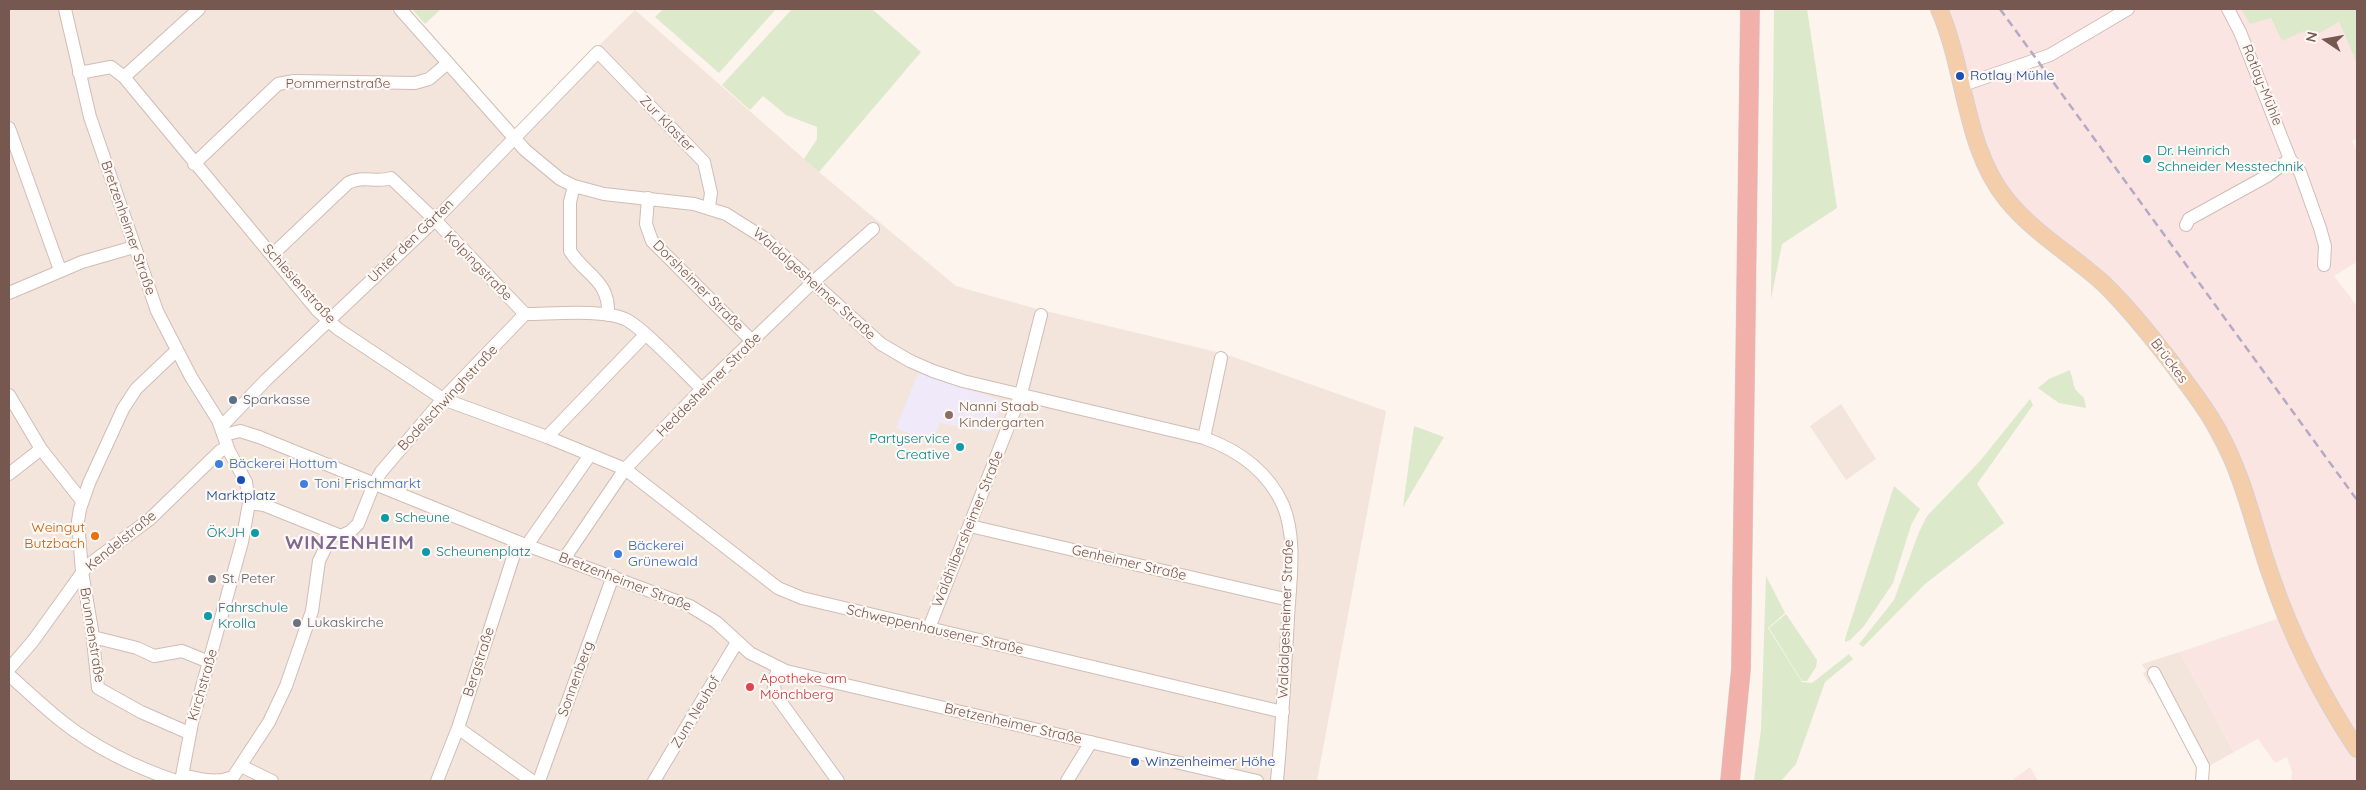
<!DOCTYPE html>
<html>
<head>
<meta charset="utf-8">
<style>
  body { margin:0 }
  #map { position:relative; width:2366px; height:790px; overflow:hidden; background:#fcf4ed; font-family:Quicksand,sans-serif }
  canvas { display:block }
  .frame { position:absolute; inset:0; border:10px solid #765850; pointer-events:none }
  .north { position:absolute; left:2301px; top:15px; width:50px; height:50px; -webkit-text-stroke:4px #fef8f4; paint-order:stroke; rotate:282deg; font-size:14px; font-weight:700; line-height:20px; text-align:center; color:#765850 }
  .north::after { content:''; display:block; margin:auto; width:18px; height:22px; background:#765850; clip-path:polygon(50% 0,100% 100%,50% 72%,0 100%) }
</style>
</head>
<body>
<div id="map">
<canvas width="2366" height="790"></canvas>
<div class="frame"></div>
<div class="north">N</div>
</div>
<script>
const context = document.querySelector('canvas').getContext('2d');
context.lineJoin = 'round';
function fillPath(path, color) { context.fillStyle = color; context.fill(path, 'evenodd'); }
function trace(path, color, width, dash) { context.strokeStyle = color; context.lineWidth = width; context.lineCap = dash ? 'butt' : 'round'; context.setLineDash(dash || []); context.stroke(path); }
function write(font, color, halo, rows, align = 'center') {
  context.font = font + ' Quicksand,sans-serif'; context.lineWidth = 4.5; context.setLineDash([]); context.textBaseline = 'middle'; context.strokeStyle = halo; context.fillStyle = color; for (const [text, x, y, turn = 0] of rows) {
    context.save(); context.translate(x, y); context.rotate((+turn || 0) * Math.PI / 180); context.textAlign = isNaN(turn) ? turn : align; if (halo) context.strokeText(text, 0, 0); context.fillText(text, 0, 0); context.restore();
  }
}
const residential = new Path2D(`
  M 9,9 L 409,9 L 514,129 L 635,10 L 819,172 L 956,286 L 1037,309 L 1225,354 L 1386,411 L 1317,781 L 9,781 Z
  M 1841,404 L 1876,459 L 1846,480 L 1810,426 Z
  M 2180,652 L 2234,752 L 2209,766 L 2209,781 L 2199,781 L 2200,768 L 2154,685 L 2149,684 L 2143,673 L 2146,671 L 2142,664 Z`);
const commercial = new Path2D(`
  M 1932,9 L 2241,9 L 2250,23 L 2271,18 L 2304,31 L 2307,39 L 2339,22 L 2357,64 L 2357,138 L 2352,141 L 2357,152 L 2357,262 L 2334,276 L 2357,306 L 2357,781 L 2291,781 L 2292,772 L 2287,757 L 2275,763 L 2258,739 L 2234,752 L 2180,652 L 2277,619 L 2232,478 L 2199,415 L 2150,345 L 2086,277 L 2011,215 L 1954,70 Z
  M 2030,767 L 2038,781 L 2011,781 Z`);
const education = new Path2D(`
  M 918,373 L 995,398 L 1000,402 L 1001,407 L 991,432 L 940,423 L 932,442 L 896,428 Z`);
const green = new Path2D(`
  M 412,9 L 441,9 L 425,24 Z
  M 663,9 L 776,9 L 719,73 L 655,17 Z
  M 792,9 L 872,9 L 921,52 L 819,172 L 804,159 L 817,139 L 817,127 L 786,115 L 763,96 L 750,110 L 722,85 Z
  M 1774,9 L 1807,9 L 1837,208 L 1782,244 L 1771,299 Z
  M 2241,9 L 2357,9 L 2357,64 L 2339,22 L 2307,40 L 2304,31 L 2282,41 L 2271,18 L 2250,24 Z
  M 2070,370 L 2075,389 L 2084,398 L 2086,408 L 2059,403 L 2038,388 L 2049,379 Z
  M 2030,399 L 2033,405 L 1977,484 L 2004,523 L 1925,584 L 1863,647 L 1859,644 L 1894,600 L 1919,532 L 1927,516 L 1980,461 Z
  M 1414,426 L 1444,437 L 1403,507 Z
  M 1894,486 L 1920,509 L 1911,525 L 1893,583 L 1864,626 L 1850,640 L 1845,642 L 1845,639 Z
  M 1766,576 L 1785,613 L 1768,628 L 1802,682 L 1812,683 L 1849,654 L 1853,659 L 1825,682 L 1796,764 L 1781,781 L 1754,781 L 1761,730 Z
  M 1786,614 L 1817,660 L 1816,667 L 1807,681 L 1802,681 L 1769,628 Z`);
const minor = new Path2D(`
  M 65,9 L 90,117 L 157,311 L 191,377 L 218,420 L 229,451 L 246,482 L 249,503 L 242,542 L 192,723 L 181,781
  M 400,9 L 525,150 L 560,179 L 574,186 L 604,194 L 694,204 L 726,214 L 764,238 L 881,344 L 910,361 L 933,371 L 963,381 L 1204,438 C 1238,450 1267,470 1283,505 C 1297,538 1290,582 1288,618 C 1285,672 1282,727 1277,781
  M 2228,9 L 2240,32 L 2290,159 L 2300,172 L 2320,228 L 2325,246 L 2324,265
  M 79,73 L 111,67 L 124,77 L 317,310 L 338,329 L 443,399 L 547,437 L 625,469 L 778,588 L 802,598 L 1283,712
  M 124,77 L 199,9
  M 1963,85 L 2050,55 L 2128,9
  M 9,128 L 60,270
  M 194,164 L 278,84 L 294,81 L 415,83 L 429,79 L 448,63
  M 574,186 L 570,202 L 570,251 C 585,275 610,280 608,315
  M 648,198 L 646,224 L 652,241 L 752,341
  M 2186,225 L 2189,219 L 2267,176 L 2290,159
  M 272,255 L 348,183 C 362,175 377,183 391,178 L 435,220 L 525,314 C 552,314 602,309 625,319 C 644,328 685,373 702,389
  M 9,293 L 82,262 L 134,247
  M 176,351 L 136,389 L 123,409 L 89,483 L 80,509 L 78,521 L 82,572 L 92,630 L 98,688 L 141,712 L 189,733
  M 9,395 L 41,449 L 82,501
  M 221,427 L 266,380 L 435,220 L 598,52 L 704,162 L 711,193 L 709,207
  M 224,435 L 240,431 L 259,437 L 518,542 L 690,606 L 716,622 L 750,653 L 786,671 L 1257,781
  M 547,437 L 645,335
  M 1204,438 L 1221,358
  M 9,474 L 41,449
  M 249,503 L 264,505 L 341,536 L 351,531 L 358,524 L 374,484 L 381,472 L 443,399 L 525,314
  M 970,526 L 1289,600
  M 527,545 L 590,455
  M 564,559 L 625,469 L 702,389 L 812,283 L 873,229
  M 929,628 L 1021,394 L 1041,315
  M 93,637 L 137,648 L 154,656 L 182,651 L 209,662
  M 778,668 L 774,683 L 775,694 L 838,781
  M 9,669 L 33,641 L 87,566 L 150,519 L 220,451 L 227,447
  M 2154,673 L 2203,766 L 2202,781
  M 9,675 C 27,691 45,708 64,723 C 96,748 138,768 176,781
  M 458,728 L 532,781
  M 241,766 L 272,781
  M 182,775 C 200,779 216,784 233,777 L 269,722 L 286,686 L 312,611 L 319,561 L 332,534
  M 437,781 L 458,728 L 518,542
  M 539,781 L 613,576
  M 654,781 L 737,642
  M 1067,781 L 1091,742`);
const major = new Path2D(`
  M 1939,9 C 1966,70 1964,148 2007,200 C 2034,233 2072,255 2103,283 C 2128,307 2150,335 2171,362 C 2188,386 2207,408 2220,434 C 2244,478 2254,527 2270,573 C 2291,635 2321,695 2357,749`);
const highway = new Path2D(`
  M 1730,781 L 1741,669 L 1750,9`);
const rail = new Path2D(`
  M 2000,9 L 2357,500`);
const markers = [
  [1960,76,5,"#1a4fb4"],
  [2147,159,5,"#0f9aa8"],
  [233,400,5,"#5c6f8a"],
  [949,415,5,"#8d6e63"],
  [960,447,5,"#0f9aa8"],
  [219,464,5,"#3f7fe0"],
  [241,480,5,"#1a4fb4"],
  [304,484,5,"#3f7fe0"],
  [385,518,5,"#0f9aa8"],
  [255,533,5,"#0f9aa8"],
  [95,536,5,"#e8710a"],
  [426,552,5,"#0f9aa8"],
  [618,554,5,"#3f7fe0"],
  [212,579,5,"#6b7280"],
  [208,616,5,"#0f9aa8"],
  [297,623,5,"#6b7280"],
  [750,687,5,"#e0444e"],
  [1135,762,5,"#1a4fb4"]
];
const transitNames = [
  ["Rotlay Mühle",1970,76],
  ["Marktplatz",241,496,"center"],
  ["Winzenheimer Höhe",1145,762]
];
const streetNames = [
  ["Pommernstraße",338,84],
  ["Rotlay-Mühle",2262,85,68],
  ["Zur Klaster",667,124,46],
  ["Bretzenheimer Straße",128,228,71],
  ["Unter den Gärten",411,241,-44],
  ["Kolpingstraße",478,266,46],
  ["Schlesienstraße",299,284,48],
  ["Waldalgesheimer Straße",814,284,42],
  ["Dorsheimer Straße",698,286,45],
  ["Brückes",2169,361,53],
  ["Heddesheimer Straße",709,385,-45],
  ["Bodelschwinghstraße",448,398,-47],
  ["Waldhilbersheimer Straße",968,529,-68],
  ["Kendelstraße",121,541,-39],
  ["Genheimer Straße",1129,563,13],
  ["Bretzenheimer Straße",625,582,21],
  ["Waldalgesheimer Straße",1286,619,-88],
  ["Schweppenhausener Straße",935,630,13],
  ["Brunnenstraße",92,635,81],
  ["Bergstraße",479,662,-72],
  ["Sonnenberg",576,679,-70],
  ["Kirchstraße",203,685,-74],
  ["Zum Neuhof",696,712,-59],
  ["Bretzenheimer Straße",1013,724,13]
];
const cultureNames = [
  ["Dr. Heinrich",2157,151],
  ["Schneider Messtechnik",2157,167],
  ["Partyservice",950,439,"right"],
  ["Creative",950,455,"right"],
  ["Scheune",395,518],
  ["ÖKJH",245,533,"right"],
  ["Scheunenplatz",436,552],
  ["Fahrschule",218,608],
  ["Krolla",218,624]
];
const serviceNames = [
  ["Sparkasse",243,400]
];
const educationNames = [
  ["Nanni Staab",959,407],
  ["Kindergarten",959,423]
];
const shopNames = [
  ["Bäckerei Hottum",229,464],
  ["Toni Frischmarkt",314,484],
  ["Bäckerei",628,546],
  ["Grünewald",628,562]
];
const foodNames = [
  ["Weingut",85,528],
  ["Butzbach",85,544]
];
const worshipNames = [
  ["St. Peter",222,579],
  ["Lukaskirche",307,623]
];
const healthNames = [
  ["Apotheke am",760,679],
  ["Mönchberg",760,695]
];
const districtNames = [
  ["WINZENHEIM",350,543]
];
fillPath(residential, '#f3e5dc');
fillPath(commercial, '#fbe5e2');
fillPath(education, '#f0e9f9');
fillPath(green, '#dde9cb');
trace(minor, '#d0bdb5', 14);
trace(major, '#d9d0ce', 18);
trace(highway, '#d9d0ce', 20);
trace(minor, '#fff', 12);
trace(major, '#f4cdab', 16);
trace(highway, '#f1b0a9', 19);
trace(rail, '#b5aac6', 2.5, [8, 5]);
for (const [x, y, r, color] of markers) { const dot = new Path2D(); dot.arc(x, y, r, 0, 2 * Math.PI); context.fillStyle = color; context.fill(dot); trace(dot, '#fef8f4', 2); }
write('14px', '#164399', '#fef8f4', transitNames, 'left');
write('14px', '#765850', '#fef8f4', streetNames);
write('14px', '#0d838f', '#fef8f4', cultureNames, 'left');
write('14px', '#4e5e75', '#fef8f4', serviceNames, 'left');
write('14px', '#785e54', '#fef8f4', educationNames, 'left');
write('14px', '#366cbe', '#fef8f4', shopNames, 'left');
write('14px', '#c56008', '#fef8f4', foodNames, 'right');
write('14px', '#5b616d', '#fef8f4', worshipNames, 'left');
write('14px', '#be3a42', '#fef8f4', healthNames, 'left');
context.letterSpacing = '1px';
write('bold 19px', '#7d6991', '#fef8f4', districtNames);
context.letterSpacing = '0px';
</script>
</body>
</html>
